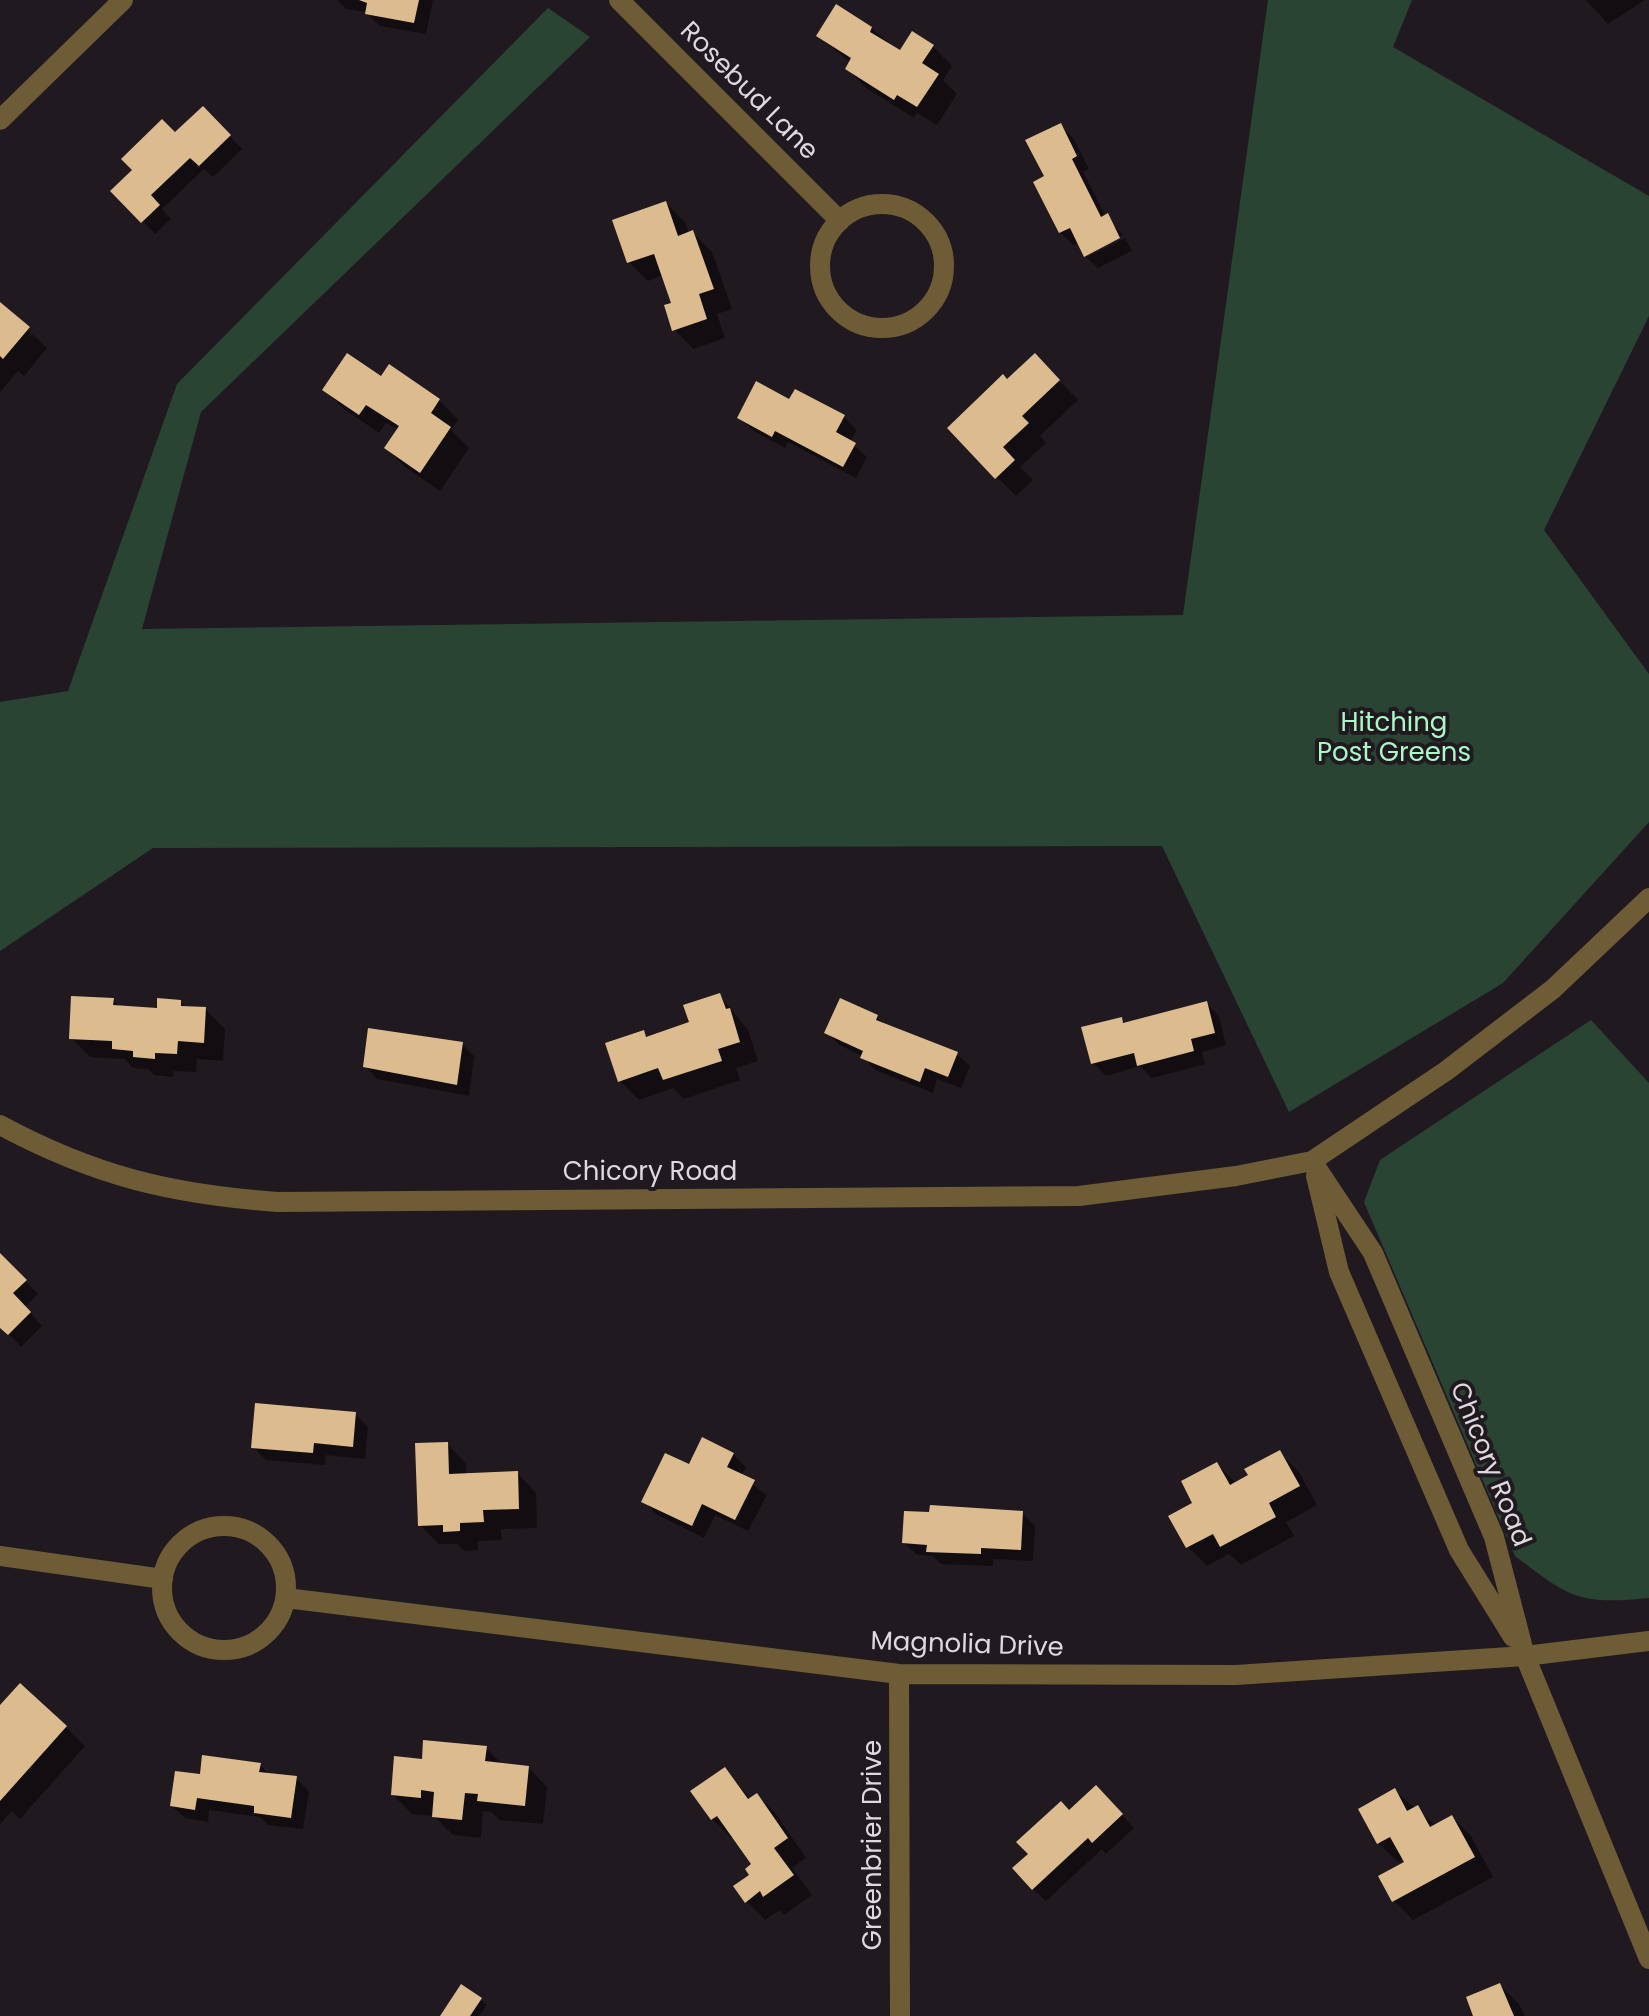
<!DOCTYPE html>
<html>
<head>
<meta charset="utf-8">
<style>
  body { margin:0 }
  canvas { display:block; background:#201920 }
</style>
</head>
<body>
<canvas width="1649" height="2016"></canvas>
<script>
const context = document.querySelector('canvas').getContext('2d');
context.lineJoin = 'round';
function fillPath(path, color) { context.fillStyle = color; context.fill(path, 'evenodd'); }
function trace(path, color, width, dash) { context.strokeStyle = color; context.lineWidth = width; context.lineCap = dash ? 'butt' : 'round'; context.setLineDash(dash || []); context.stroke(path); }
function write(font, color, halo, rows, align = 'center') {
  context.font = font + ' Poppins,sans-serif'; context.lineWidth = 8; context.setLineDash([]); context.textBaseline = 'middle'; context.strokeStyle = halo; context.fillStyle = color; for (const [text, x, y, turn = 0] of rows) {
    context.save(); context.translate(x, y); context.rotate((+turn || 0) * Math.PI / 180); context.textAlign = isNaN(turn) ? turn : align; if (halo) context.strokeText(text, 0, 0); context.fillText(text, 0, 0); context.restore();
  }
}
const green = new Path2D(`
  M 1268,0 L 1412,0 L 1393,47 L 1649,196 L 1649,316 L 1544,530 L 1649,674 L 1649,822 L 1503,983 L 1289,1112 L 1162,846 L 153,848 L 0,951 L 0,702 L 68,691 L 177,384 L 548,8 L 590,37 L 201,412 L 142,629 L 1183,615 Z
  M 1591,1020 L 1649,1083 L 1649,1598 C 1579,1605 1570,1598 1515,1556 L 1364,1202 L 1380,1160 Z`);
const shadow = new Path2D(`
  M 337,0 L 433,0 L 426,34 L 380,26 L 366,12 L 346,9 Z
  M 1586,0 L 1645,0 L 1608,24 Z
  M 871,28 L 901,53 L 933,47 L 952,66 L 943,80 L 957,94 L 937,125 L 917,113 L 914,118 L 866,88 L 847,69 L 851,63 L 818,36 Z
  M 203,108 L 242,149 L 213,177 L 204,169 L 162,209 L 171,219 L 155,234 L 113,191 Z
  M 1060,125 L 1073,138 L 1089,169 L 1083,172 L 1106,217 L 1123,235 L 1087,253 L 1087,257 L 1125,238 L 1132,251 L 1098,268 L 1085,256 L 1079,242 L 1073,245 L 1060,232 L 1046,177 Z
  M 666,203 L 685,222 L 689,234 L 693,233 L 712,252 L 732,309 L 717,314 L 725,338 L 693,349 L 674,329 L 673,304 L 663,275 L 648,281 L 628,261 Z
  M 0,305 L 47,348 L 24,376 L 18,371 L 0,392 Z
  M 1035,356 L 1078,400 L 1040,436 L 1046,443 L 1020,467 L 1033,480 L 1016,496 L 997,477 L 1007,382 Z
  M 390,367 L 439,400 L 458,420 L 451,430 L 469,448 L 440,491 L 405,467 L 386,448 L 398,430 L 386,423 L 379,433 L 344,409 L 324,390 L 382,379 Z
  M 796,392 L 844,417 L 857,430 L 850,442 L 867,457 L 856,478 L 788,442 L 785,448 L 752,430 L 740,418 L 790,401 Z
  M 720,996 L 748,1030 L 758,1061 L 736,1068 L 740,1080 L 684,1099 L 673,1088 L 639,1100 L 620,1081 L 643,1032 L 649,1038 L 691,1023 Z
  M 113,1000 L 120,1008 L 159,1010 L 180,1001 L 187,1008 L 205,1009 L 225,1029 L 223,1061 L 197,1059 L 196,1072 L 174,1071 L 173,1077 L 154,1075 L 148,1069 L 133,1068 L 125,1059 L 90,1057 L 71,1038 Z
  M 1206,1003 L 1219,1016 L 1226,1045 L 1202,1052 L 1205,1064 L 1152,1078 L 1140,1066 L 1106,1076 L 1093,1063 L 1121,1019 L 1126,1024 Z
  M 877,1017 L 886,1026 L 957,1054 L 970,1066 L 961,1088 L 937,1079 L 933,1093 L 875,1070 L 863,1056 L 839,1045 L 827,1032 Z
  M 462,1044 L 474,1056 L 469,1096 L 377,1079 L 365,1066 Z
  M 0,1256 L 38,1294 L 25,1307 L 42,1326 L 21,1347 L 0,1325 Z
  M 355,1414 L 368,1427 L 365,1459 L 326,1455 L 325,1465 L 266,1460 L 253,1447 Z
  M 447,1444 L 466,1463 L 466,1475 L 517,1473 L 536,1493 L 537,1528 L 501,1529 L 502,1540 L 478,1541 L 478,1550 L 464,1551 L 457,1544 L 439,1544 L 420,1525 Z
  M 1280,1453 L 1299,1472 L 1317,1505 L 1286,1522 L 1294,1536 L 1241,1565 L 1229,1554 L 1207,1566 L 1188,1547 L 1171,1517 L 1195,1504 L 1217,1464 L 1236,1483 Z
  M 733,1454 L 746,1467 L 741,1476 L 767,1495 L 748,1531 L 715,1515 L 704,1538 L 656,1514 L 644,1501 L 690,1467 Z
  M 1022,1513 L 1035,1526 L 1033,1561 L 993,1559 L 993,1566 L 941,1564 L 933,1556 L 917,1555 L 904,1542 Z
  M 0,1708 L 66,1727 L 85,1746 L 20,1819 L 12,1811 L 0,1824 Z
  M 486,1748 L 503,1765 L 528,1767 L 547,1787 L 543,1824 L 499,1820 L 491,1812 L 483,1811 L 481,1838 L 453,1835 L 434,1816 L 412,1814 L 393,1795 L 423,1762 Z
  M 260,1765 L 270,1775 L 296,1778 L 309,1791 L 303,1829 L 268,1825 L 260,1817 L 209,1810 L 208,1822 L 185,1818 L 172,1806 L 202,1776 Z
  M 725,1770 L 751,1799 L 757,1795 L 776,1814 L 806,1858 L 792,1868 L 812,1895 L 784,1915 L 780,1910 L 765,1920 L 746,1901 L 754,1864 L 734,1836 L 731,1838 L 712,1819 Z
  M 1395,1791 L 1436,1826 L 1452,1817 L 1471,1836 L 1493,1877 L 1413,1920 L 1394,1901 L 1407,1863 L 1404,1858 L 1398,1862 L 1378,1843 Z
  M 1108,1800 L 1134,1828 L 1106,1854 L 1102,1849 L 1046,1901 L 1033,1889 L 1069,1812 Z
  M 1500,1985 L 1519,2004 L 1525,2016 L 1476,2016 Z
  M 481,2000 L 487,2005 L 479,2016 L 443,2016 Z`);
const building = new Path2D(`
  M 359,0 L 419,0 L 414,23 L 365,14 L 367,3 Z
  M 836,4 L 872,27 L 870,32 L 900,50 L 912,31 L 934,45 L 922,63 L 939,74 L 917,107 L 897,95 L 894,100 L 845,69 L 851,58 L 816,36 Z
  M 203,106 L 231,135 L 199,166 L 190,158 L 151,195 L 160,205 L 141,223 L 110,191 L 132,170 L 121,159 L 162,119 L 175,132 Z
  M 1061,123 L 1077,156 L 1072,159 L 1101,217 L 1108,213 L 1120,238 L 1084,257 L 1070,228 L 1059,233 L 1033,182 L 1044,176 L 1025,140 Z
  M 666,201 L 678,236 L 693,230 L 714,289 L 699,294 L 707,319 L 672,331 L 664,305 L 671,303 L 654,254 L 627,263 L 612,220 Z
  M 0,302 L 30,327 L 3,359 L 0,356 Z
  M 347,353 L 381,376 L 389,364 L 440,399 L 431,413 L 451,427 L 420,473 L 384,448 L 399,426 L 366,405 L 359,415 L 322,390 Z
  M 1035,353 L 1060,380 L 1022,416 L 1029,423 L 1003,447 L 1015,460 L 995,479 L 947,428 L 1003,374 L 1007,379 Z
  M 756,381 L 789,399 L 795,389 L 845,415 L 836,432 L 856,443 L 843,467 L 775,431 L 772,437 L 737,418 Z
  M 720,993 L 726,1009 L 730,1008 L 740,1042 L 718,1049 L 722,1061 L 663,1080 L 658,1068 L 618,1082 L 605,1043 L 644,1030 L 646,1037 L 689,1022 L 683,1005 Z
  M 71,996 L 114,998 L 113,1005 L 157,1008 L 157,998 L 181,1000 L 181,1006 L 206,1007 L 204,1043 L 178,1041 L 177,1054 L 155,1053 L 155,1059 L 133,1057 L 133,1051 L 112,1049 L 112,1041 L 69,1039 Z
  M 840,998 L 878,1015 L 876,1020 L 958,1052 L 948,1077 L 925,1068 L 920,1082 L 860,1058 L 863,1051 L 824,1033 Z
  M 1207,1001 L 1215,1033 L 1191,1039 L 1194,1051 L 1137,1066 L 1134,1053 L 1091,1064 L 1081,1027 L 1122,1017 L 1123,1023 Z
  M 368,1028 L 463,1042 L 457,1085 L 363,1067 Z
  M 0,1253 L 27,1280 L 13,1293 L 31,1312 L 8,1335 L 0,1328 Z
  M 255,1403 L 356,1412 L 353,1447 L 314,1443 L 313,1453 L 251,1448 Z
  M 702,1437 L 734,1453 L 727,1467 L 755,1480 L 735,1520 L 702,1504 L 692,1526 L 641,1502 L 665,1453 L 689,1464 Z
  M 448,1442 L 449,1474 L 518,1471 L 519,1509 L 483,1510 L 484,1522 L 460,1523 L 460,1531 L 443,1532 L 443,1525 L 418,1526 L 415,1443 Z
  M 1280,1450 L 1300,1486 L 1269,1503 L 1276,1517 L 1220,1547 L 1213,1534 L 1186,1548 L 1168,1516 L 1192,1503 L 1181,1481 L 1217,1462 L 1230,1485 L 1248,1475 L 1244,1469 Z
  M 930,1505 L 1023,1511 L 1021,1550 L 981,1548 L 981,1554 L 926,1552 L 927,1545 L 902,1543 L 904,1511 L 929,1512 Z
  M 20,1683 L 67,1726 L 0,1801 L 0,1705 Z
  M 423,1740 L 487,1746 L 485,1761 L 529,1766 L 525,1806 L 477,1801 L 478,1794 L 465,1793 L 462,1820 L 432,1817 L 434,1792 L 421,1790 L 421,1798 L 391,1795 L 394,1756 L 422,1759 Z
  M 202,1755 L 261,1763 L 259,1772 L 297,1776 L 291,1818 L 254,1813 L 254,1806 L 197,1798 L 195,1810 L 170,1806 L 175,1771 L 200,1774 Z
  M 725,1767 L 748,1799 L 757,1793 L 788,1838 L 774,1848 L 794,1875 L 763,1897 L 760,1891 L 745,1903 L 733,1886 L 749,1875 L 745,1869 L 751,1864 L 717,1816 L 711,1820 L 690,1791 Z
  M 1096,1785 L 1123,1814 L 1092,1843 L 1088,1838 L 1032,1890 L 1012,1868 L 1028,1854 L 1016,1842 L 1061,1801 L 1069,1810 Z
  M 1395,1788 L 1407,1811 L 1418,1805 L 1430,1827 L 1452,1815 L 1475,1857 L 1392,1902 L 1378,1876 L 1404,1862 L 1390,1837 L 1377,1844 L 1358,1809 Z
  M 1500,1983 L 1514,2016 L 1473,2016 L 1466,1997 Z
  M 461,1984 L 482,1998 L 470,2016 L 440,2016 Z`);
const minor = new Path2D(`
  M 619,0 L 840,221
  M 0,120 L 123,0
  M820 266a62 62 0 1 1 124 0a62 62 0 1 1-124 0Z
  M 0,1125 C 95,1176 170,1194 277,1202 L 1079,1196 L 1236,1176 L 1312,1161 L 1446,1071 L 1553,989 L 1649,898
  M 1312,1161 L 1373,1253 L 1494,1537 L 1525,1656 L 1649,1959
  M 1316,1176 L 1339,1272 L 1459,1550 L 1513,1637
  M162 1588a62 62 0 1 1 124 0a62 62 0 1 1-124 0Z
  M 0,1556 L 163,1579
  M 286,1598 L 899,1674 L 1236,1675 L 1525,1656 L 1649,1641
  M 899,1674 L 900,2016`);
const streetNames = [
  ["Rosebud Lane",748,92,45],
  ["Chicory Road",650,1173],
  ["Chicory Road",1489,1465,68],
  ["Magnolia Drive",967,1646,2],
  ["Greenbrier Drive",874,1845,-90]
];
const parkNames = [
  ["Hitching",1394,724],
  ["Post Greens",1394,754]
];
fillPath(green, '#294433');
fillPath(shadow, '#0007');
fillPath(building, '#dcbc8f');
trace(minor, '#6e5c37', 20);
write('26px', '#ded9de', '#201920', streetNames);
write('26px', '#abf7c6', '#201920', parkNames);
</script>
</body>
</html>
